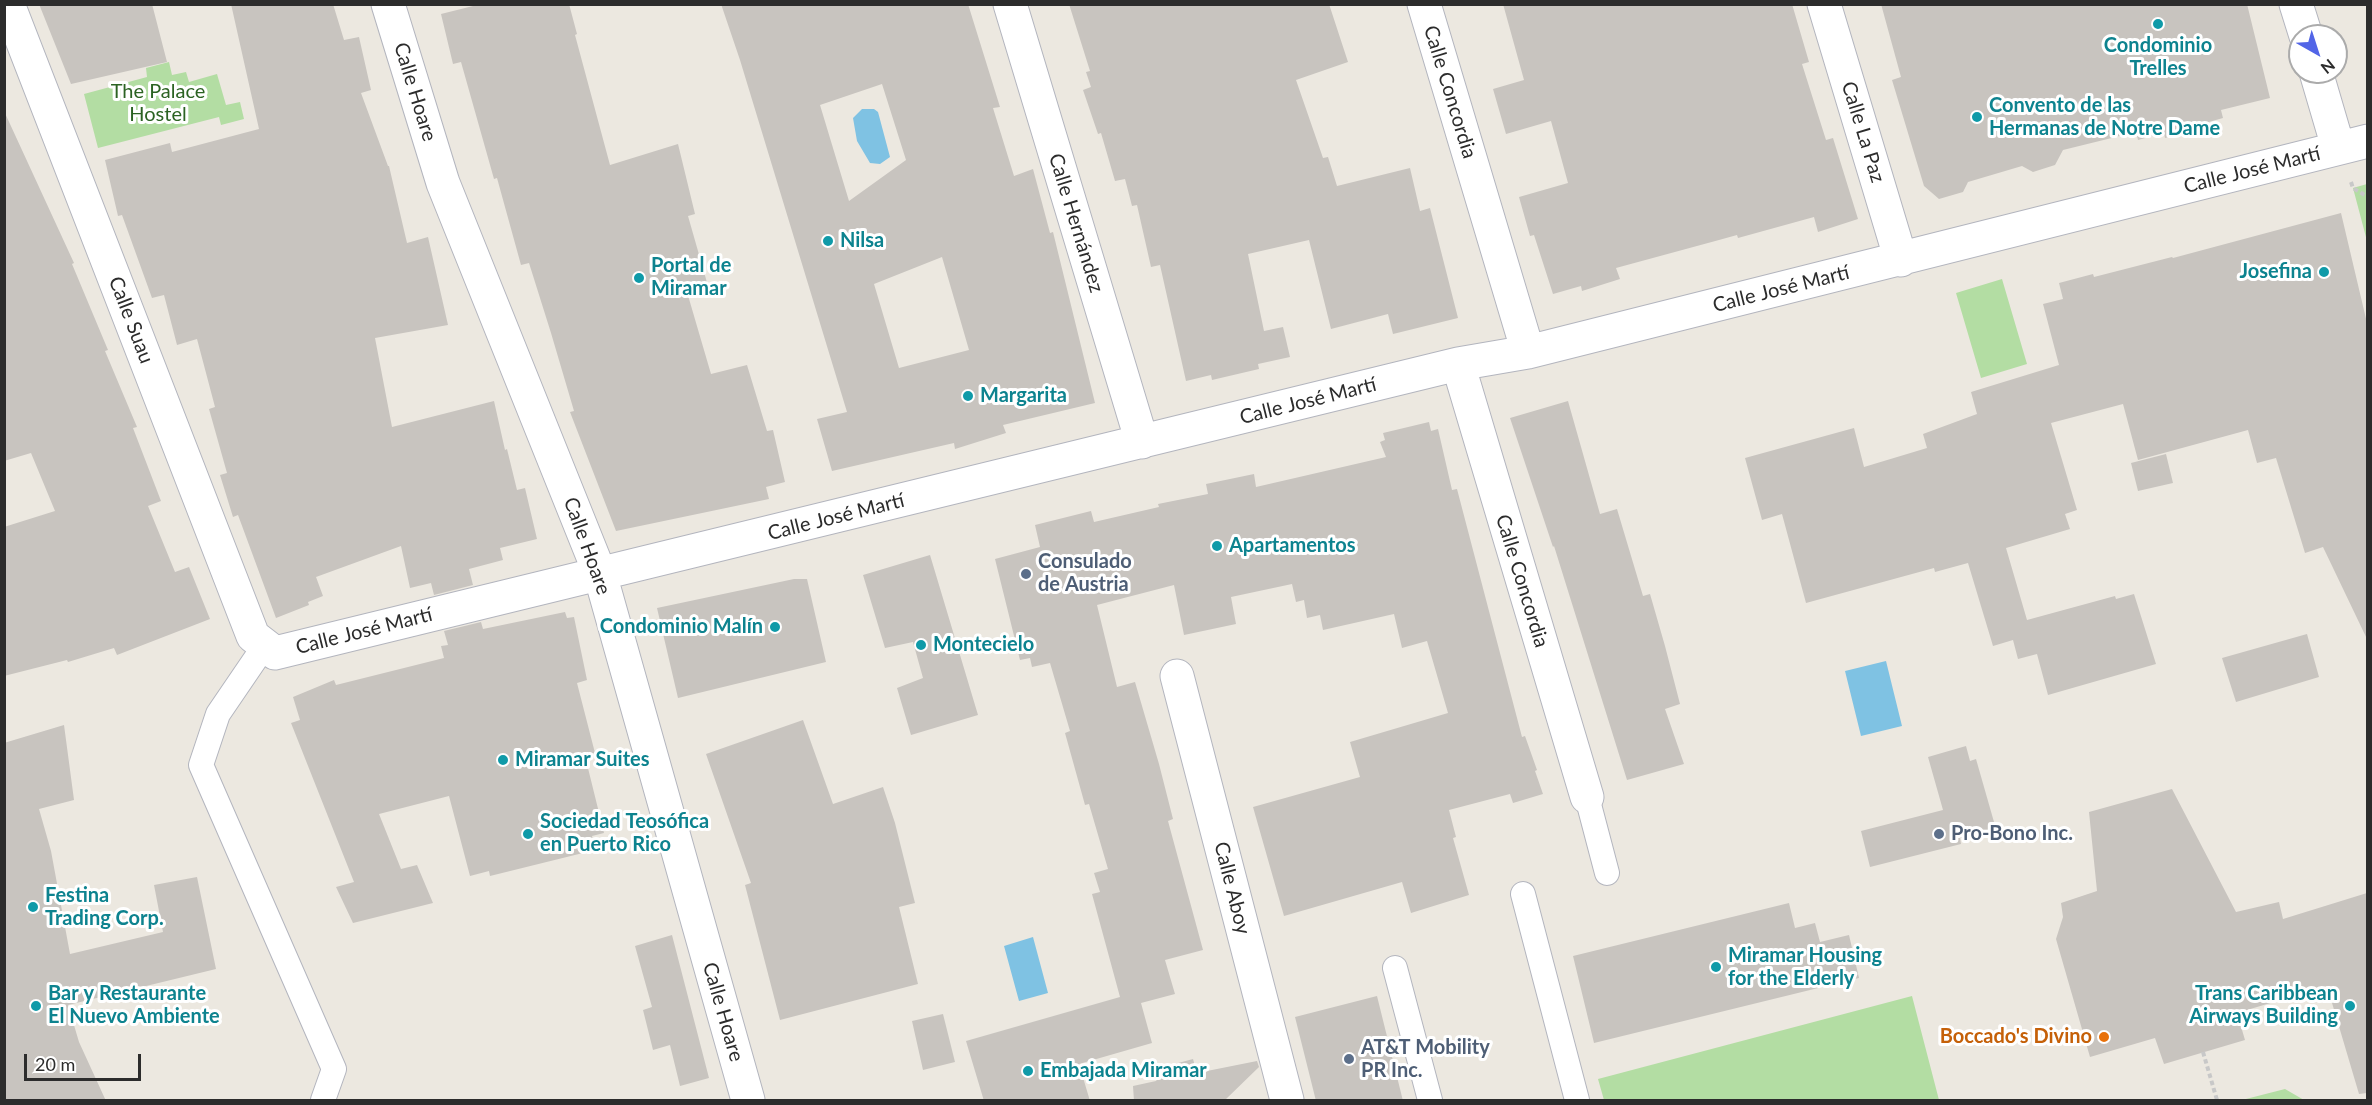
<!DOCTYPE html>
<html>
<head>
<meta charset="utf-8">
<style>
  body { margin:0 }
  #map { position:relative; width:2372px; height:1105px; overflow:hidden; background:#ece8e0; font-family:Lato,sans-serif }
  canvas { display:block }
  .frame { position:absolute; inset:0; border:6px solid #2c2c2c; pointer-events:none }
  .north { position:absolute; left:2288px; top:24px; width:60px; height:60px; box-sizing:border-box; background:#fff; border:2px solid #ababab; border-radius:50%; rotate:141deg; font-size:16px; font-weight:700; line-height:24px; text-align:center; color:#2c2c2c }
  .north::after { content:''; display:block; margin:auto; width:21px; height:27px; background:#5265e7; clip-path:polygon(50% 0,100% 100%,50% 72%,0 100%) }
  .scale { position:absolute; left:24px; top:1054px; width:117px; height:27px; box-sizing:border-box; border:3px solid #2c2c2c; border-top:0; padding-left:8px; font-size:18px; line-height:21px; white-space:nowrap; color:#2c2c2c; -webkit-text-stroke:4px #fff; paint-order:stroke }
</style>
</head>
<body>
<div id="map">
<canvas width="2372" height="1105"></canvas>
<div class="frame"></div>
<div class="north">N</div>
<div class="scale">20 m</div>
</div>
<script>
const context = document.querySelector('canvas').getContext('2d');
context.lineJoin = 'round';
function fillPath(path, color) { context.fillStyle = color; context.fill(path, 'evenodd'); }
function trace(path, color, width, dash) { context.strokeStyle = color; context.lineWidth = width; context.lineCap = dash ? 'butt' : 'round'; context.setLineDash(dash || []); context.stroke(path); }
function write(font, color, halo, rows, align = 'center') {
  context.font = font + ' Lato,sans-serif'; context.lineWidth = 6; context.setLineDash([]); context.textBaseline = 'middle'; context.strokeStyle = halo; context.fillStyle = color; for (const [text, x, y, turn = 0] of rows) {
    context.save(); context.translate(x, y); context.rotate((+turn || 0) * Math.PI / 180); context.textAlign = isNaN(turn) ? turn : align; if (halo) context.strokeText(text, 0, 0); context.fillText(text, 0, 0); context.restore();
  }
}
const green = new Path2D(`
  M 169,62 L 172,75 L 186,72 L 189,82 L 217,74 L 226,105 L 240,102 L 244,119 L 221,125 L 219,117 L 98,148 L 84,94 L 147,77 L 146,68 Z
  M 2367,184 L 2368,184 L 2367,241 L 2353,188 Z
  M 2002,279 L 2027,364 L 1981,378 L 1956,293 Z
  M 1912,996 L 1939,1100 L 1604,1100 L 1598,1079 Z
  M 2285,1089 L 2304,1100 L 2242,1100 Z`);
const water = new Path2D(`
  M 862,109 L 874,109 L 878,112 L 890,157 L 880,164 L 870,163 L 857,141 L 853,118 Z
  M 1886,661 L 1902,726 L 1861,736 L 1845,671 Z
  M 1033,937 L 1048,993 L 1019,1001 L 1004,946 Z`);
const building = new Path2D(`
  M 39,4 L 152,4 L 167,62 L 71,84 Z
  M 231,4 L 333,4 L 344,40 L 359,37 L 371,90 L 361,93 L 388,166 L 389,166 L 407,243 L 428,237 L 448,325 L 375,338 L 392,427 L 494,401 L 505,450 L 507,449 L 517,490 L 525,488 L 537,539 L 500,548 L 503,560 L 469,569 L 473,585 L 434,595 L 431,583 L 410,588 L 401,546 L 316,577 L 323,596 L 308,602 L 309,605 L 276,618 L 238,515 L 233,517 L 220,475 L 227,473 L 209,409 L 215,407 L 197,339 L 177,345 L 164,295 L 152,298 L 122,215 L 118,216 L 105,160 L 170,143 L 172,152 L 259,129 Z
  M 481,4 L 569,4 L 577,34 L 575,35 L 610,165 L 678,144 L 695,214 L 688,216 L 708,286 L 687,292 L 711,374 L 747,365 L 767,431 L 773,430 L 785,482 L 766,487 L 769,499 L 616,531 L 570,412 L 574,411 L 551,333 L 529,263 L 521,265 L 497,178 L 494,179 L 461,62 L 453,64 L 441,14 Z
  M 721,4 L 968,4 L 1000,107 L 993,108 L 1014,176 L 1033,169 L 1050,233 L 1053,232 L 1095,403 L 1003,425 L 1006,433 L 955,449 L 954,443 L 832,471 L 817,419 L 847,412 L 740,60 ZM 882,84 L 906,160 L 849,201 L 820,105 ZM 942,257 L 969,350 L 899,368 L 874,284 Z
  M 1069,4 L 1329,4 L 1348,62 L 1296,80 L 1323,158 L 1328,157 L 1337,186 L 1410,168 L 1420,211 L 1430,208 L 1458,318 L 1393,334 L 1388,314 L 1331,329 L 1309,240 L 1248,254 L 1264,331 L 1283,327 L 1290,357 L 1258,364 L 1259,369 L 1212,380 L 1211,375 L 1186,381 L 1160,265 L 1151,267 L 1137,205 L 1132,206 L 1125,179 L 1115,181 L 1101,133 L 1098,134 L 1083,90 L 1091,87 L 1086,72 L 1090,71 Z
  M 1503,4 L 1792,4 L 1809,62 L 1802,64 L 1826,140 L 1833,138 L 1858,219 L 1818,232 L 1814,217 L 1738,238 L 1737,235 L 1719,240 L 1616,268 L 1620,279 L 1582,291 L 1581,286 L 1553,294 L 1534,235 L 1530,236 L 1519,197 L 1568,183 L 1551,121 L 1506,134 L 1493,89 L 1524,80 Z
  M 1881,4 L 2247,4 L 2270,98 L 2221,110 L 2223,118 L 2198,125 L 2199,129 L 2165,138 L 2164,133 L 2138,140 L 2136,132 L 2063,150 L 2055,165 L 2033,172 L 2022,166 L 1968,182 L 1963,192 L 1939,199 L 1924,186 L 1892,80 L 1901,77 Z
  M 4,111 L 74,263 L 72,264 L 108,350 L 105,351 L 137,427 L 133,428 L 161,501 L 148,506 L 175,572 L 189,567 L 210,619 L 117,655 L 114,648 L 68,662 L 67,660 L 4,676 L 4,527 L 55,511 L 31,453 L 4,461 Z
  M 2341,213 L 2367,323 L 2367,639 L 2323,547 L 2305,553 L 2276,458 L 2257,463 L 2248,430 L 2138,460 L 2123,404 L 2051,423 L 2077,510 L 2065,514 L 2070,529 L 2006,548 L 2027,620 L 2115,596 L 2116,599 L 2134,594 L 2156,664 L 2048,695 L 2037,654 L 2018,659 L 2013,640 L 1993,646 L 1968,563 L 1935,572 L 1934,568 L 1806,603 L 1782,514 L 1762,520 L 1745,458 L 1854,428 L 1864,467 L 1927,448 L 1923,434 L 1977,414 L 1971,392 L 2059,365 L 2043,304 L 2063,299 L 2059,283 L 2093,274 L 2094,277 L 2172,257 L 2173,258 Z
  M 1568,401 L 1600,514 L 1617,509 L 1643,596 L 1650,594 L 1665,646 L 1680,704 L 1665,709 L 1684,764 L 1627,780 L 1554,546 L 1553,547 L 1510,418 Z
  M 1429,422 L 1431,431 L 1438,429 L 1452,490 L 1457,489 L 1522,737 L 1525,736 L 1537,770 L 1535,771 L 1543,794 L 1513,803 L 1510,794 L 1449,810 L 1456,837 L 1453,838 L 1469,895 L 1411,913 L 1402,882 L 1284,916 L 1253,807 L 1360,777 L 1350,742 L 1448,713 L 1427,641 L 1402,648 L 1394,614 L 1323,630 L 1320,615 L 1307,618 L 1304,600 L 1296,602 L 1292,584 L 1231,597 L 1236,624 L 1184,635 L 1174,585 L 1097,605 L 1117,687 L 1135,682 L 1159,764 L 1173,819 L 1168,821 L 1203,950 L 1165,960 L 1175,994 L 1141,1003 L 1152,1043 L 1079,1064 L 1090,1101 L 984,1101 L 966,1041 L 1120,997 L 1092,894 L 1100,892 L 1094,873 L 1108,869 L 1089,804 L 1085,805 L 1065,733 L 1070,731 L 1050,663 L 1032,667 L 1030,658 L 1020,660 L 995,559 L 1040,547 L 1035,525 L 1091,511 L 1094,522 L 1159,507 L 1158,504 L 1208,494 L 1206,484 L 1254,474 L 1256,487 L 1386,457 L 1380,442 L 1385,440 L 1383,433 Z
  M 2166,454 L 2173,483 L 2138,491 L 2131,463 Z
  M 930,555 L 978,715 L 911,735 L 897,688 L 923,678 L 913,642 L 885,648 L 863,575 Z
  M 794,579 L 807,579 L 826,662 L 678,698 L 657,608 Z
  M 565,612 L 567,618 L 574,617 L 587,680 L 577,683 L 595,753 L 585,756 L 604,833 L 592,836 L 595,850 L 490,876 L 489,871 L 470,876 L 449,796 L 379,814 L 401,869 L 417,865 L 433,903 L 353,923 L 336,887 L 354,882 L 291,723 L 300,720 L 293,697 L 334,680 L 336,685 L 444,658 L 441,646 L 448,645 L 444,631 L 481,622 L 483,629 Z
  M 2307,634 L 2319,677 L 2236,702 L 2222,658 Z
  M 803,720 L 833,804 L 883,787 L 895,823 L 915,903 L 899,907 L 918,984 L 780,1020 L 745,885 L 751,883 L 706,754 Z
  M 64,725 L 74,800 L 39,809 L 51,851 L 70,954 L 163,932 L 154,885 L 197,877 L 216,969 L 68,1005 L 79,1042 L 106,1101 L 4,1101 L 4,743 Z
  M 1966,746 L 1970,761 L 1976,759 L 1996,829 L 1984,835 L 1960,838 L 1961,844 L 1870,867 L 1861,831 L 1943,810 L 1928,757 Z
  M 2172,789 L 2236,912 L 2279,902 L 2283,919 L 2367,893 L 2367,1093 L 2359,1094 L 2327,986 L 2237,1013 L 2245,1040 L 2164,1064 L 2155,1038 L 2090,1057 L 2056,939 L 2063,917 L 2061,903 L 2097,891 L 2089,812 Z
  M 1789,903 L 1795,928 L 1815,923 L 1820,942 L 1849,935 L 1859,978 L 1594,1043 L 1573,956 Z
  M 672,935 L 709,1078 L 680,1086 L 670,1045 L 653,1050 L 643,1010 L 652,1007 L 635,946 Z
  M 1377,996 L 1403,1101 L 1316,1101 L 1295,1017 Z
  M 943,1014 L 955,1062 L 923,1070 L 912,1021 Z
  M 1193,1059 L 1197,1073 L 1257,1061 L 1259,1067 L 1224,1101 L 1134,1101 L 1133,1086 L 1156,1081 L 1167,1066 Z`);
const path = new Path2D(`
  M 2351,182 L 2353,188 L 2368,197
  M 2203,1052 L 2217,1100`);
const service = new Path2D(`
  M 265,645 L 218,714 L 201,765 L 334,1069 L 323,1100
  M 1587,797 L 1607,873
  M 1523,894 L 1577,1100
  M 1395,968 L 1430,1100`);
const minor = new Path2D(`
  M 8,4 L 253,636 L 275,653 L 1458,364 L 1528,352 L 2368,141
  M 388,4 L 443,183 L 600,574 L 748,1100
  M 1010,4 L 1142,442
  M 1424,4 L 1528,352
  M 1824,4 L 1901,260
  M 2296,4 L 2306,36
  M 2316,72 L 2338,147
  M 1458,364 L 1587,797
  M 1177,676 L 1287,1100`);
const markers = [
  [2158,24,6,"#0f9aa8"],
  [1977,117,6,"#0f9aa8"],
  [828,241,6,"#0f9aa8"],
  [2324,272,6,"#0f9aa8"],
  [639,278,6,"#0f9aa8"],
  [968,396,6,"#0f9aa8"],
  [1217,546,6,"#0f9aa8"],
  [1026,574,6,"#5c6f8a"],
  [775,627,6,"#0f9aa8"],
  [921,645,6,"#0f9aa8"],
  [503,760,6,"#0f9aa8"],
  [528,834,6,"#0f9aa8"],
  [1939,834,6,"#5c6f8a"],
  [33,907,6,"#0f9aa8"],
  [1716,967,6,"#0f9aa8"],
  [36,1006,6,"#0f9aa8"],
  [2350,1006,6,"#0f9aa8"],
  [2104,1037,6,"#e8710a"],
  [1349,1059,6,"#5c6f8a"],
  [1028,1071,6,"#0f9aa8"]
];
const cultureNames = [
  ["Condominio",2158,46,"center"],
  ["Trelles",2158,69,"center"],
  ["Convento de las",1989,106],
  ["Hermanas de Notre Dame",1989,129],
  ["Nilsa",840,241],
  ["Portal de",651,266],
  ["Miramar",651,289],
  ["Josefina",2312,272,"right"],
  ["Margarita",980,396],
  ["Apartamentos",1229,546],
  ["Condominio Malín",763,627,"right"],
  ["Montecielo",933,645],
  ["Miramar Suites",515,760],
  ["Sociedad Teosófica",540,822],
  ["en Puerto Rico",540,845],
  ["Festina",45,896],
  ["Trading Corp.",45,919],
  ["Miramar Housing",1728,956],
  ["for the Elderly",1728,979],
  ["Bar y Restaurante",48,994],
  ["El Nuevo Ambiente",48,1017],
  ["Trans Caribbean",2338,994,"right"],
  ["Airways Building",2338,1017,"right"],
  ["Embajada Miramar",1040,1071]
];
const parkNames = [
  ["The Palace",158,92],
  ["Hostel",158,115]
];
const streetNames = [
  ["Calle Hoare",415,92,73],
  ["Calle Concordia",1450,92,73],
  ["Calle La Paz",1863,132,73],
  ["Calle José Martí",2252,170,-14],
  ["Calle Hernández",1076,223,73],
  ["Calle José Martí",1781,289,-14],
  ["Calle Suau",131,320,69],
  ["Calle José Martí",1308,401,-14],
  ["Calle José Martí",836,517,-14],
  ["Calle Hoare",587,546,70],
  ["Calle Concordia",1522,581,73],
  ["Calle José Martí",364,631,-14],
  ["Calle Aboy",1232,888,76],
  ["Calle Hoare",723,1012,74]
];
const serviceNames = [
  ["Consulado",1038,562],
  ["de Austria",1038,585],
  ["Pro-Bono Inc.",1951,834],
  ["AT&T Mobility",1361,1048],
  ["PR Inc.",1361,1071]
];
const foodNames = [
  ["Boccado's Divino",2092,1037]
];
fillPath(green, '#b3dda3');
fillPath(water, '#7fc2e3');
fillPath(building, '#c8c4bf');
trace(service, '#b3b5be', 26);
trace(minor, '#b3b5be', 35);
trace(path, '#c8c8c8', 4, [4.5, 3]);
trace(service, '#fff', 24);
trace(minor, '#fff', 33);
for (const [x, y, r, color] of markers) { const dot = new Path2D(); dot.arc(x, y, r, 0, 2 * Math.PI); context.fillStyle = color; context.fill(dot); trace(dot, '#fff', 2); }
write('bold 20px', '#0d838f', '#fff', cultureNames, 'left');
write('20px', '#2c6323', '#fff', parkNames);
write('20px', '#2c2c2c', '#fff', streetNames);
write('bold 20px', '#4e5e75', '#fff', serviceNames, 'left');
write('bold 20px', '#c56008', '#fff', foodNames, 'right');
</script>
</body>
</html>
